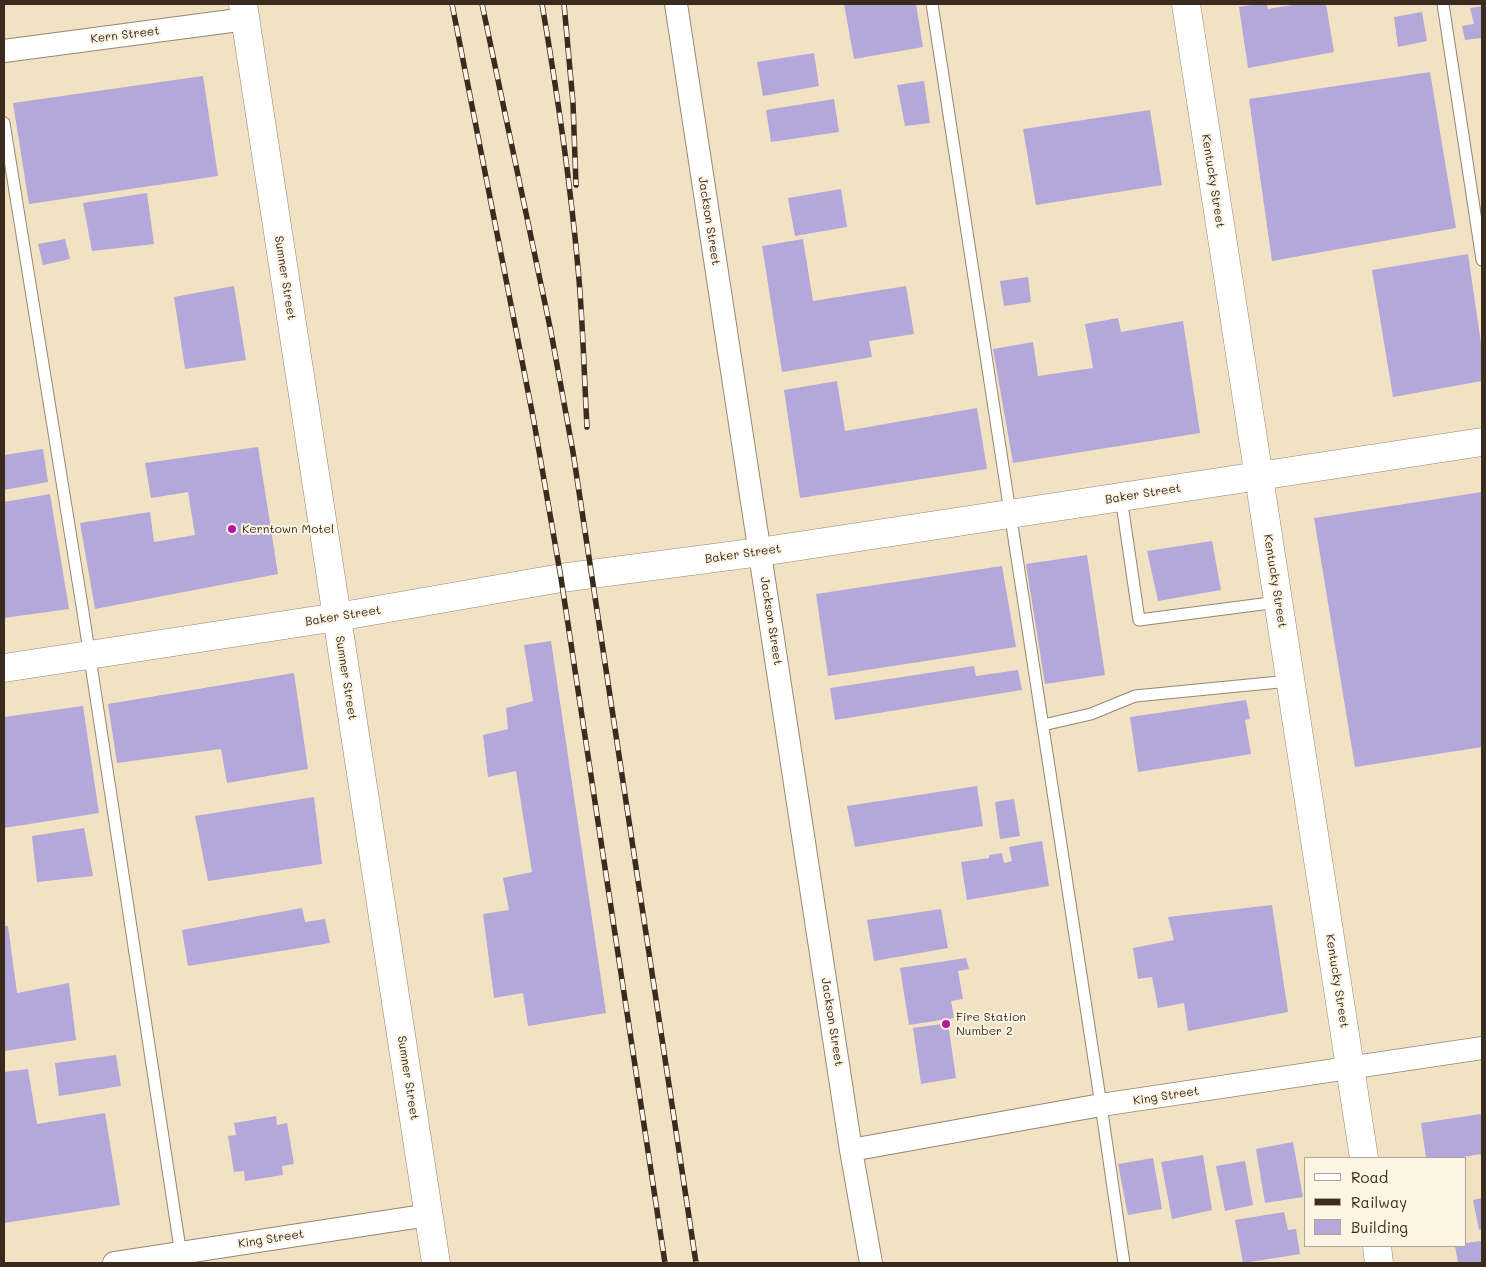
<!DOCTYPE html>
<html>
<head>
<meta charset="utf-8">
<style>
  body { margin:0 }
  #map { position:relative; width:1486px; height:1267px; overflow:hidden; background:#f1e2c4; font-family:Mali,sans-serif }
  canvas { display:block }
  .frame { position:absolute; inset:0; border:5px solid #3b2a1e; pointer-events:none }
  .legend { position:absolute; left:1304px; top:1157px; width:162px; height:90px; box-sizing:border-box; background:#fcf5e5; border:1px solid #afa495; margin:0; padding:6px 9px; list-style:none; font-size:15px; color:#3b2a1e }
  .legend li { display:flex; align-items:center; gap:10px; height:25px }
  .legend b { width:25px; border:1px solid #afa495 }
</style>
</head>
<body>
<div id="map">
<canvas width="1486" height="1267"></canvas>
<div class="frame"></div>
<ul class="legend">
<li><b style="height:6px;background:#fff"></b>Road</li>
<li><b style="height:6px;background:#3b2a1e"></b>Railway</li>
<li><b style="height:14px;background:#b3a8d9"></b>Building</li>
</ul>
</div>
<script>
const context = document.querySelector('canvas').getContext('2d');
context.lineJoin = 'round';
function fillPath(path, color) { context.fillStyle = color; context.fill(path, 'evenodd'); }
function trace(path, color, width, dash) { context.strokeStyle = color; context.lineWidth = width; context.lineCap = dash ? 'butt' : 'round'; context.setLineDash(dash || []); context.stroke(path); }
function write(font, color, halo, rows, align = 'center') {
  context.font = font + ' Mali,sans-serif'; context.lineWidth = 4; context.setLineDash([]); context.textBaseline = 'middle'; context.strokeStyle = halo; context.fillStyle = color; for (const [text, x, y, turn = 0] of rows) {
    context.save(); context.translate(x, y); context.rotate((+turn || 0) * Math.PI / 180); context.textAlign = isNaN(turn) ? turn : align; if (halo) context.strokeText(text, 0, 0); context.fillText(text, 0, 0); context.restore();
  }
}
const building = new Path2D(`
  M 844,4 L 916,4 L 923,47 L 854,59 Z
  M 1257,4 L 1267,4 L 1268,9 L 1299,4 L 1326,4 L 1334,52 L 1248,68 L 1239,7 Z
  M 1482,6 L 1482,38 L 1465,40 L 1462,26 L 1474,24 L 1470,8 Z
  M 1422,12 L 1427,41 L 1398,47 L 1394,17 Z
  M 814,53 L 819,86 L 763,96 L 757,62 Z
  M 1430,72 L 1456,228 L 1272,261 L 1249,99 Z
  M 203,76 L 218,176 L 29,204 L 13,103 Z
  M 924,81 L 930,123 L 905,126 L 897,85 Z
  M 834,99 L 839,132 L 771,142 L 766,110 Z
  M 1150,110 L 1162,185 L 1036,205 L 1023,129 Z
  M 841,189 L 847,227 L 795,236 L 788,198 Z
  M 147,193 L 154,244 L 92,251 L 83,203 Z
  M 65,239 L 70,259 L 43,265 L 38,244 Z
  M 803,239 L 813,301 L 906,286 L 914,334 L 869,341 L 872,357 L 782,372 L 762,246 Z
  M 1468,254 L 1482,350 L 1482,381 L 1393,397 L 1372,270 Z
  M 1028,277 L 1031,302 L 1004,306 L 1000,281 Z
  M 234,286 L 246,360 L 185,369 L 174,297 Z
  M 1118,318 L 1121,332 L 1183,321 L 1200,433 L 1013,463 L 993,349 L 1033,342 L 1038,376 L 1093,368 L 1085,324 Z
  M 837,381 L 845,431 L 977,408 L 987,469 L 800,498 L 784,390 Z
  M 258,447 L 278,574 L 95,609 L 80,523 L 150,512 L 154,542 L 195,535 L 188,492 L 151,498 L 145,463 Z
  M 43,449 L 48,482 L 4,490 L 4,455 Z
  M 1482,492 L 1482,747 L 1355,767 L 1314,518 Z
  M 50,494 L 69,609 L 4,618 L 4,502 Z
  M 1212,541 L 1221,590 L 1158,601 L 1147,551 Z
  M 1087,555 L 1105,675 L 1045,684 L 1026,564 Z
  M 1002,566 L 1016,647 L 828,676 L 816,594 Z
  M 551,641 L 606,1013 L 528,1026 L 523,993 L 494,998 L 483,914 L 509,910 L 503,878 L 532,872 L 516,771 L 488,777 L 483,735 L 508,729 L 506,708 L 533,701 L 524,645 Z
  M 974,666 L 976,676 L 1018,670 L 1022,690 L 835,720 L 830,688 Z
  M 294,673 L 308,769 L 227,783 L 221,749 L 117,763 L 108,704 Z
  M 1246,700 L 1250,719 L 1245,720 L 1251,754 L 1138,772 L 1130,717 Z
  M 83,706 L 99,813 L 4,828 L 4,717 Z
  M 977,786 L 983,826 L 855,847 L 847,806 Z
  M 314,797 L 322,864 L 208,881 L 195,816 Z
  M 1014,799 L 1020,836 L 1000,839 L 995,802 Z
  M 84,828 L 93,876 L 37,882 L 32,836 Z
  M 1042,841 L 1049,886 L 967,900 L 961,862 L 989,858 L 989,855 L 1002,853 L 1004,863 L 1012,861 L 1009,847 Z
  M 1272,905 L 1288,1012 L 1188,1031 L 1184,1003 L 1158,1008 L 1152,977 L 1138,979 L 1133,948 L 1174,940 L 1168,917 Z
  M 302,908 L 305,922 L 325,919 L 330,943 L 188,966 L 182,930 Z
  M 941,909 L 948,948 L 874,961 L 867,920 Z
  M 4,926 L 8,926 L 17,993 L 69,983 L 76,1040 L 4,1051 Z
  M 966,958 L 969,969 L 958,971 L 963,999 L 951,1001 L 954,1018 L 909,1025 L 900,968 Z
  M 948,1023 L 956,1078 L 921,1084 L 913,1028 Z
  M 116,1055 L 121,1086 L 59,1096 L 55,1063 Z
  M 28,1069 L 37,1124 L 105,1113 L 120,1205 L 4,1223 L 4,1072 Z
  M 1481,1114 L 1482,1122 L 1482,1154 L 1456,1158 L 1426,1158 L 1421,1123 Z
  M 276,1116 L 277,1125 L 287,1123 L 294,1164 L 282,1166 L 283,1175 L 245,1181 L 244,1171 L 234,1172 L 228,1136 L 236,1135 L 234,1123 Z
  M 1293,1142 L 1303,1197 L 1265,1203 L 1256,1149 Z
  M 1203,1155 L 1212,1210 L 1172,1219 L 1161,1162 Z
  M 1153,1158 L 1162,1209 L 1128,1215 L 1118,1164 Z
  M 1245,1161 L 1253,1205 L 1225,1211 L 1216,1166 Z
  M 1482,1198 L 1482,1229 L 1479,1230 L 1473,1200 Z
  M 1284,1212 L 1288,1230 L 1296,1229 L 1300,1254 L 1243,1263 L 1235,1220 Z
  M 1482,1241 L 1482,1263 L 1458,1263 L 1455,1246 L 1465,1246 L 1465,1243 Z`);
const service = new Path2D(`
  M 932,4 L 1101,1105 L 1124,1263
  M 1443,4 L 1482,260
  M 4,123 L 83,612 L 181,1255
  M 1121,497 L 1139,620 L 1278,602
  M 1043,725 L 1091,714 L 1135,696 L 1290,681`);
const minor = new Path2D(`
  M 676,4 L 851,1150 L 871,1263
  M 4,51 L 246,19
  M 851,1150 L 1101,1105 L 1482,1048
  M 114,1263 L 429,1215`);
const tertiary = new Path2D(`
  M 243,4 L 436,1263
  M 1186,4 L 1364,1158
  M 4,668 L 337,617 L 561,578 L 760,552 L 1482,442
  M 1377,1246 L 1379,1263`);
const rail = new Path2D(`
  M 452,4 L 534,422 L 561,578 L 665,1263
  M 482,4 L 551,332 L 573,452 L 696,1263
  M 542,4 C 557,91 570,179 578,268 C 583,321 584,374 587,427
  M 564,4 L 573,103 L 576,185`);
const markers = [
  [232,529,5,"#b5179e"],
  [946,1024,5,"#b5179e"]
];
const streetNames = [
  ["Kern Street",125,35,-7],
  ["Kentucky Street",1213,181,81],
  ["Jackson Street",709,221,81],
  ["Sumner Street",285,278,81],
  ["Baker Street",1143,494,-9],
  ["Baker Street",743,554,-8],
  ["Kentucky Street",1275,581,81],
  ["Baker Street",343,616,-9],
  ["Jackson Street",771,621,81],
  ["Sumner Street",346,678,81],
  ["Kentucky Street",1337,981,81],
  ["Jackson Street",832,1022,81],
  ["Sumner Street",408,1078,81],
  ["King Street",1166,1096,-9],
  ["King Street",271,1239,-9]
];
const poiNames = [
  ["Kerntown Motel",242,529],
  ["Fire Station",956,1017],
  ["Number 2",956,1031]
];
fillPath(building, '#b3a8d9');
trace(service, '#968671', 13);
trace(minor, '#968671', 24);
trace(tertiary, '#968671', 29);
trace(service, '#fff', 11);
trace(minor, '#fff', 22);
trace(tertiary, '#fff', 28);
trace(rail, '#3b2a1e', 5.5);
trace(rail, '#fcf5e5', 4, [11]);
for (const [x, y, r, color] of markers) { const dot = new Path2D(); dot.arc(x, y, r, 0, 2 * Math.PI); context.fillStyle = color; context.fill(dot); trace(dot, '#fcf5e5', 2); }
write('12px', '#3b2a1e', '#fcf5e5', streetNames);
write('12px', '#3b2a1e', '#fcf5e5', poiNames, 'left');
</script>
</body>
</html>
